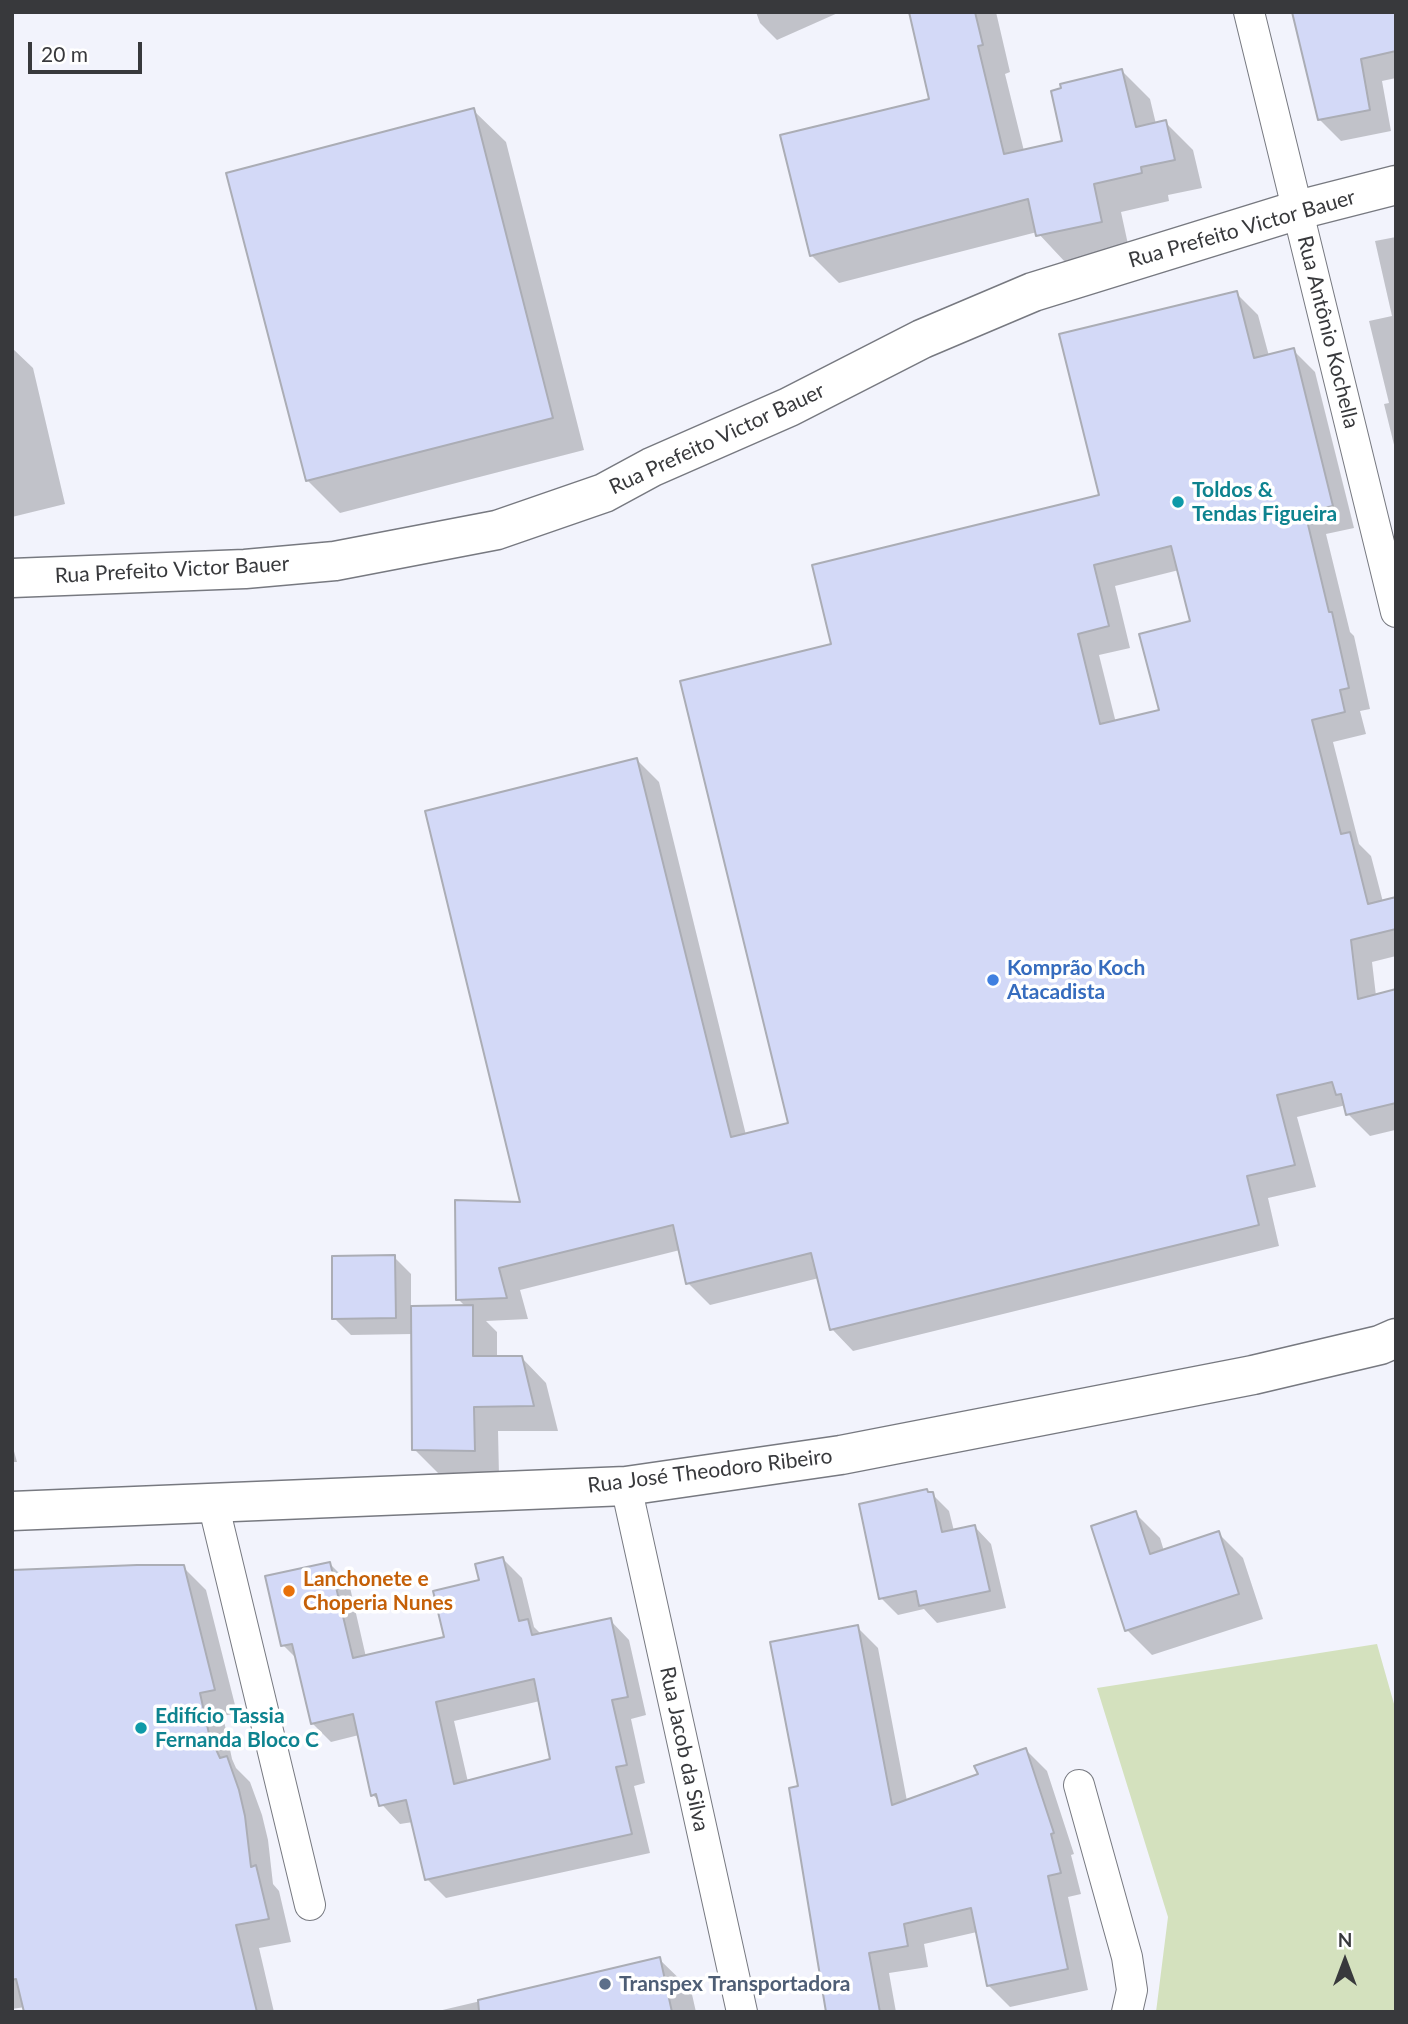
<!DOCTYPE html>
<html>
<head>
<meta charset="utf-8">
<style>
  body { margin:0 }
  #map { position:relative; width:1408px; height:2024px; overflow:hidden; background:#f2f3fc; font-family:Lato,sans-serif }
  canvas { display:block }
  .frame { position:absolute; inset:0; border:14px solid #38393c; pointer-events:none }
  .north { position:absolute; left:1310px; top:1926px; width:70px; height:70px; -webkit-text-stroke:5px #fff; paint-order:stroke; rotate:0deg; font-size:19px; font-weight:700; line-height:28px; text-align:center; color:#38393c }
  .north::after { content:''; display:block; margin:auto; width:24px; height:32px; background:#38393c; clip-path:polygon(50% 0,100% 100%,50% 72%,0 100%) }
  .scale { position:absolute; left:28px; top:42px; width:114px; height:32px; box-sizing:border-box; border:4px solid #38393c; border-top:0; padding-left:9px; font-size:21px; line-height:24px; white-space:nowrap; color:#38393c; -webkit-text-stroke:5px #fff; paint-order:stroke }
</style>
</head>
<body>
<div id="map">
<canvas width="1408" height="2024"></canvas>
<div class="frame"></div>
<div class="north">N</div>
<div class="scale">20 m</div>
</div>
<script>
const context = document.querySelector('canvas').getContext('2d');
context.lineJoin = 'round';
function fillPath(path, color) { context.fillStyle = color; context.fill(path, 'evenodd'); }
function trace(path, color, width, dash) { context.strokeStyle = color; context.lineWidth = width; context.lineCap = dash ? 'butt' : 'round'; context.setLineDash(dash || []); context.stroke(path); }
function write(font, color, halo, rows, align = 'center') {
  context.font = font + ' Lato,sans-serif'; context.lineWidth = 7; context.setLineDash([]); context.textBaseline = 'middle'; context.strokeStyle = halo; context.fillStyle = color; for (const [text, x, y, turn = 0] of rows) {
    context.save(); context.translate(x, y); context.rotate((+turn || 0) * Math.PI / 180); context.textAlign = isNaN(turn) ? turn : align; if (halo) context.strokeText(text, 0, 0); context.fillText(text, 0, 0); context.restore();
  }
}
const green = new Path2D(`
  M 1377,1644 L 1396,1711 L 1396,2012 L 1156,2012 L 1168,1917 L 1097,1688 Z`);
const shadow = new Path2D(`
  M 756,12 L 840,12 L 777,40 L 760,23 Z
  M 910,12 L 996,12 L 1010,72 L 1005,74 L 1024,151 L 1064,142 L 1122,71 L 1150,99 L 1156,124 L 1165,122 L 1193,150 L 1202,188 L 1168,195 L 1169,201 L 1121,212 L 1129,249 L 1066,263 L 1037,232 L 839,283 L 811,255 L 931,100 Z
  M 1294,12 L 1396,12 L 1396,78 L 1382,81 L 1391,131 L 1341,141 L 1319,119 Z
  M 473,110 L 506,142 L 584,450 L 340,513 L 307,480 Z
  M 1396,237 L 1396,453 L 1384,404 L 1389,403 L 1369,321 L 1392,316 L 1375,241 Z
  M 1236,293 L 1258,315 L 1269,356 L 1293,350 L 1315,372 L 1354,528 L 1326,534 L 1350,632 L 1354,636 L 1370,709 L 1360,711 L 1366,734 L 1333,742 L 1359,844 L 1371,856 L 1383,902 L 1396,898 L 1396,956 L 1372,962 L 1376,996 L 1396,991 L 1396,1132 L 1395,1130 L 1370,1136 L 1348,1114 L 1346,1105 L 1297,1117 L 1316,1187 L 1268,1198 L 1279,1246 L 853,1351 L 832,1329 L 819,1278 L 710,1305 L 688,1283 L 680,1250 L 520,1290 L 528,1319 L 486,1321 L 497,1332 L 497,1357 L 521,1357 L 546,1383 L 558,1431 L 498,1431 L 499,1475 L 439,1474 L 414,1449 L 413,1334 L 351,1335 L 334,1318 L 394,1257 L 411,1274 L 411,1308 L 466,1307 L 458,1299 L 523,1203 L 637,760 L 659,782 L 746,1135 L 790,1125 L 834,645 L 1102,496 ZM 1179,570 L 1192,622 L 1161,712 L 1116,723 L 1099,655 L 1130,648 L 1115,586 Z
  M 12,348 L 33,368 L 65,504 L 12,517 Z
  M 12,1444 L 17,1462 L 12,1462 Z
  M 930,1494 L 932,1494 L 949,1511 L 954,1531 L 975,1527 L 991,1544 L 1006,1608 L 937,1623 L 924,1609 L 898,1615 L 881,1598 Z
  M 1135,1513 L 1160,1538 L 1164,1551 L 1218,1533 L 1243,1558 L 1263,1619 L 1152,1655 L 1127,1630 Z
  M 503,1559 L 522,1578 L 534,1627 L 542,1635 L 610,1620 L 629,1640 L 646,1715 L 631,1719 L 645,1783 L 634,1786 L 650,1853 L 446,1898 L 427,1879 L 413,1822 L 400,1824 L 373,1795 L 359,1735 L 331,1742 L 312,1723 L 298,1660 L 283,1645 L 330,1564 L 349,1583 L 366,1657 L 446,1638 L 481,1581 ZM 540,1701 L 552,1761 L 468,1782 L 454,1721 Z
  M 183,1567 L 206,1590 L 237,1713 L 223,1716 L 232,1759 L 236,1768 L 250,1782 L 262,1815 L 268,1840 L 273,1884 L 279,1891 L 291,1942 L 259,1948 L 274,2012 L 26,2012 L 25,2007 L 12,2009 L 12,1574 Z
  M 857,1627 L 878,1648 L 907,1801 L 980,1775 L 1026,1750 L 1047,1771 L 1074,1854 L 1071,1855 L 1081,1894 L 1068,1897 L 1088,1990 L 1010,2007 L 989,1986 L 977,1932 L 924,1944 L 928,1967 L 889,1973 L 896,2012 L 828,2012 L 800,1787 Z
  M 659,1959 L 691,1990 L 696,2012 L 434,2012 Z`);
const building = new Path2D(`
  M 909,12 L 975,12 L 983,45 L 978,46 L 1004,154 L 1062,141 L 1051,91 L 1061,88 L 1060,84 L 1122,69 L 1136,127 L 1166,120 L 1175,160 L 1141,167 L 1142,173 L 1094,184 L 1102,222 L 1036,236 L 1028,199 L 810,256 L 780,135 L 929,99 Z
  M 1292,12 L 1396,12 L 1396,51 L 1361,59 L 1370,110 L 1318,120 Z
  M 474,108 L 553,418 L 306,481 L 226,173 Z
  M 1237,291 L 1254,358 L 1294,348 L 1333,506 L 1305,512 L 1329,612 L 1332,612 L 1349,688 L 1340,690 L 1345,712 L 1312,720 L 1341,834 L 1350,832 L 1368,904 L 1396,897 L 1396,929 L 1351,940 L 1358,999 L 1396,989 L 1396,1103 L 1346,1115 L 1341,1094 L 1336,1095 L 1332,1082 L 1277,1095 L 1295,1165 L 1247,1176 L 1259,1225 L 830,1330 L 811,1253 L 686,1284 L 673,1225 L 499,1268 L 507,1298 L 456,1300 L 455,1200 L 520,1202 L 425,811 L 637,758 L 731,1137 L 788,1123 L 680,681 L 831,644 L 812,565 L 1099,495 L 1059,334 ZM 1171,546 L 1190,621 L 1139,634 L 1159,710 L 1100,724 L 1078,634 L 1109,626 L 1094,565 Z
  M 395,1255 L 396,1318 L 332,1319 L 332,1256 Z
  M 473,1305 L 473,1356 L 522,1356 L 534,1406 L 474,1407 L 475,1451 L 412,1450 L 411,1306 Z
  M 927,1489 L 928,1492 L 933,1492 L 942,1532 L 975,1525 L 990,1591 L 919,1606 L 916,1591 L 879,1599 L 859,1504 Z
  M 1136,1511 L 1150,1554 L 1219,1531 L 1239,1594 L 1125,1631 L 1091,1526 Z
  M 503,1557 L 519,1621 L 528,1619 L 532,1635 L 611,1618 L 628,1697 L 612,1700 L 627,1765 L 616,1767 L 632,1834 L 425,1880 L 406,1800 L 379,1806 L 376,1794 L 371,1796 L 353,1714 L 311,1724 L 292,1644 L 281,1646 L 265,1576 L 330,1562 L 353,1658 L 444,1637 L 433,1591 L 479,1580 L 475,1564 ZM 534,1679 L 550,1759 L 454,1784 L 436,1702 Z
  M 137,1565 L 184,1565 L 215,1690 L 200,1693 L 209,1734 L 220,1758 L 227,1756 L 239,1790 L 245,1816 L 251,1867 L 256,1865 L 269,1919 L 236,1925 L 257,2012 L 24,2012 L 16,1979 L 12,1980 L 12,1570 Z
  M 858,1625 L 892,1805 L 978,1774 L 974,1766 L 1026,1748 L 1054,1833 L 1051,1834 L 1061,1873 L 1048,1876 L 1068,1969 L 987,1986 L 971,1908 L 904,1924 L 908,1946 L 869,1953 L 880,2012 L 826,2012 L 789,1788 L 798,1786 L 770,1642 Z
  M 660,1957 L 672,2012 L 479,2012 L 478,2000 Z`);
const street = new Path2D(`
  M 1249,12 L 1396,612
  M 626,1486 L 742,2012
  M 213,1503 L 310,1905
  M 1079,1785 L 1127,1957 L 1132,1990 L 1127,2012`);
const secondary = new Path2D(`
  M 12,578 L 245,569 L 335,561 L 497,530 L 604,493 L 652,467 L 789,407 L 922,339 L 1033,292 L 1298,210 L 1396,185
  M 12,1511 L 626,1486 L 841,1455 L 1253,1375 L 1380,1345 L 1396,1338`);
const markers = [
  [1178,502,7,"#0f9aa8"],
  [993,980,7,"#3f7fe0"],
  [289,1591,7,"#e8710a"],
  [141,1728,7,"#0f9aa8"],
  [605,1984,7,"#5c6f8a"]
];
const streetNames = [
  ["Rua Prefeito Victor Bauer",1242,229,-16],
  ["Rua Antônio Kochella",1328,332,76],
  ["Rua Prefeito Victor Bauer",717,439,-25],
  ["Rua Prefeito Victor Bauer",172,570,-3],
  ["Rua José Theodoro Ribeiro",710,1471,-7],
  ["Rua Jacob da Silva",684,1749,78]
];
const cultureNames = [
  ["Toldos &",1192,490],
  ["Tendas Figueira",1192,514],
  ["Edifício Tassia",155,1716],
  ["Fernanda Bloco C",155,1740]
];
const shopNames = [
  ["Komprão Koch",1007,968],
  ["Atacadista",1007,992]
];
const foodNames = [
  ["Lanchonete e",303,1579],
  ["Choperia Nunes",303,1603]
];
const serviceNames = [
  ["Transpex Transportadora",619,1984]
];
fillPath(green, '#d4e1be');
fillPath(shadow, '#0003');
fillPath(building, '#d3d9f7');
trace(building, '#abadb5', 2);
trace(street, '#777980', 32);
trace(secondary, '#777980', 41);
trace(street, '#fff', 30);
trace(secondary, '#fff', 38);
for (const [x, y, r, color] of markers) { const dot = new Path2D(); dot.arc(x, y, r, 0, 2 * Math.PI); context.fillStyle = color; context.fill(dot); trace(dot, '#fff', 2.5); }
write('21px', '#38393c', '#fff', streetNames);
write('bold 21px', '#0d838f', '#fff', cultureNames, 'left');
write('bold 21px', '#366cbe', '#fff', shopNames, 'left');
write('bold 21px', '#c56008', '#fff', foodNames, 'left');
write('bold 21px', '#4e5e75', '#fff', serviceNames, 'left');
</script>
</body>
</html>
